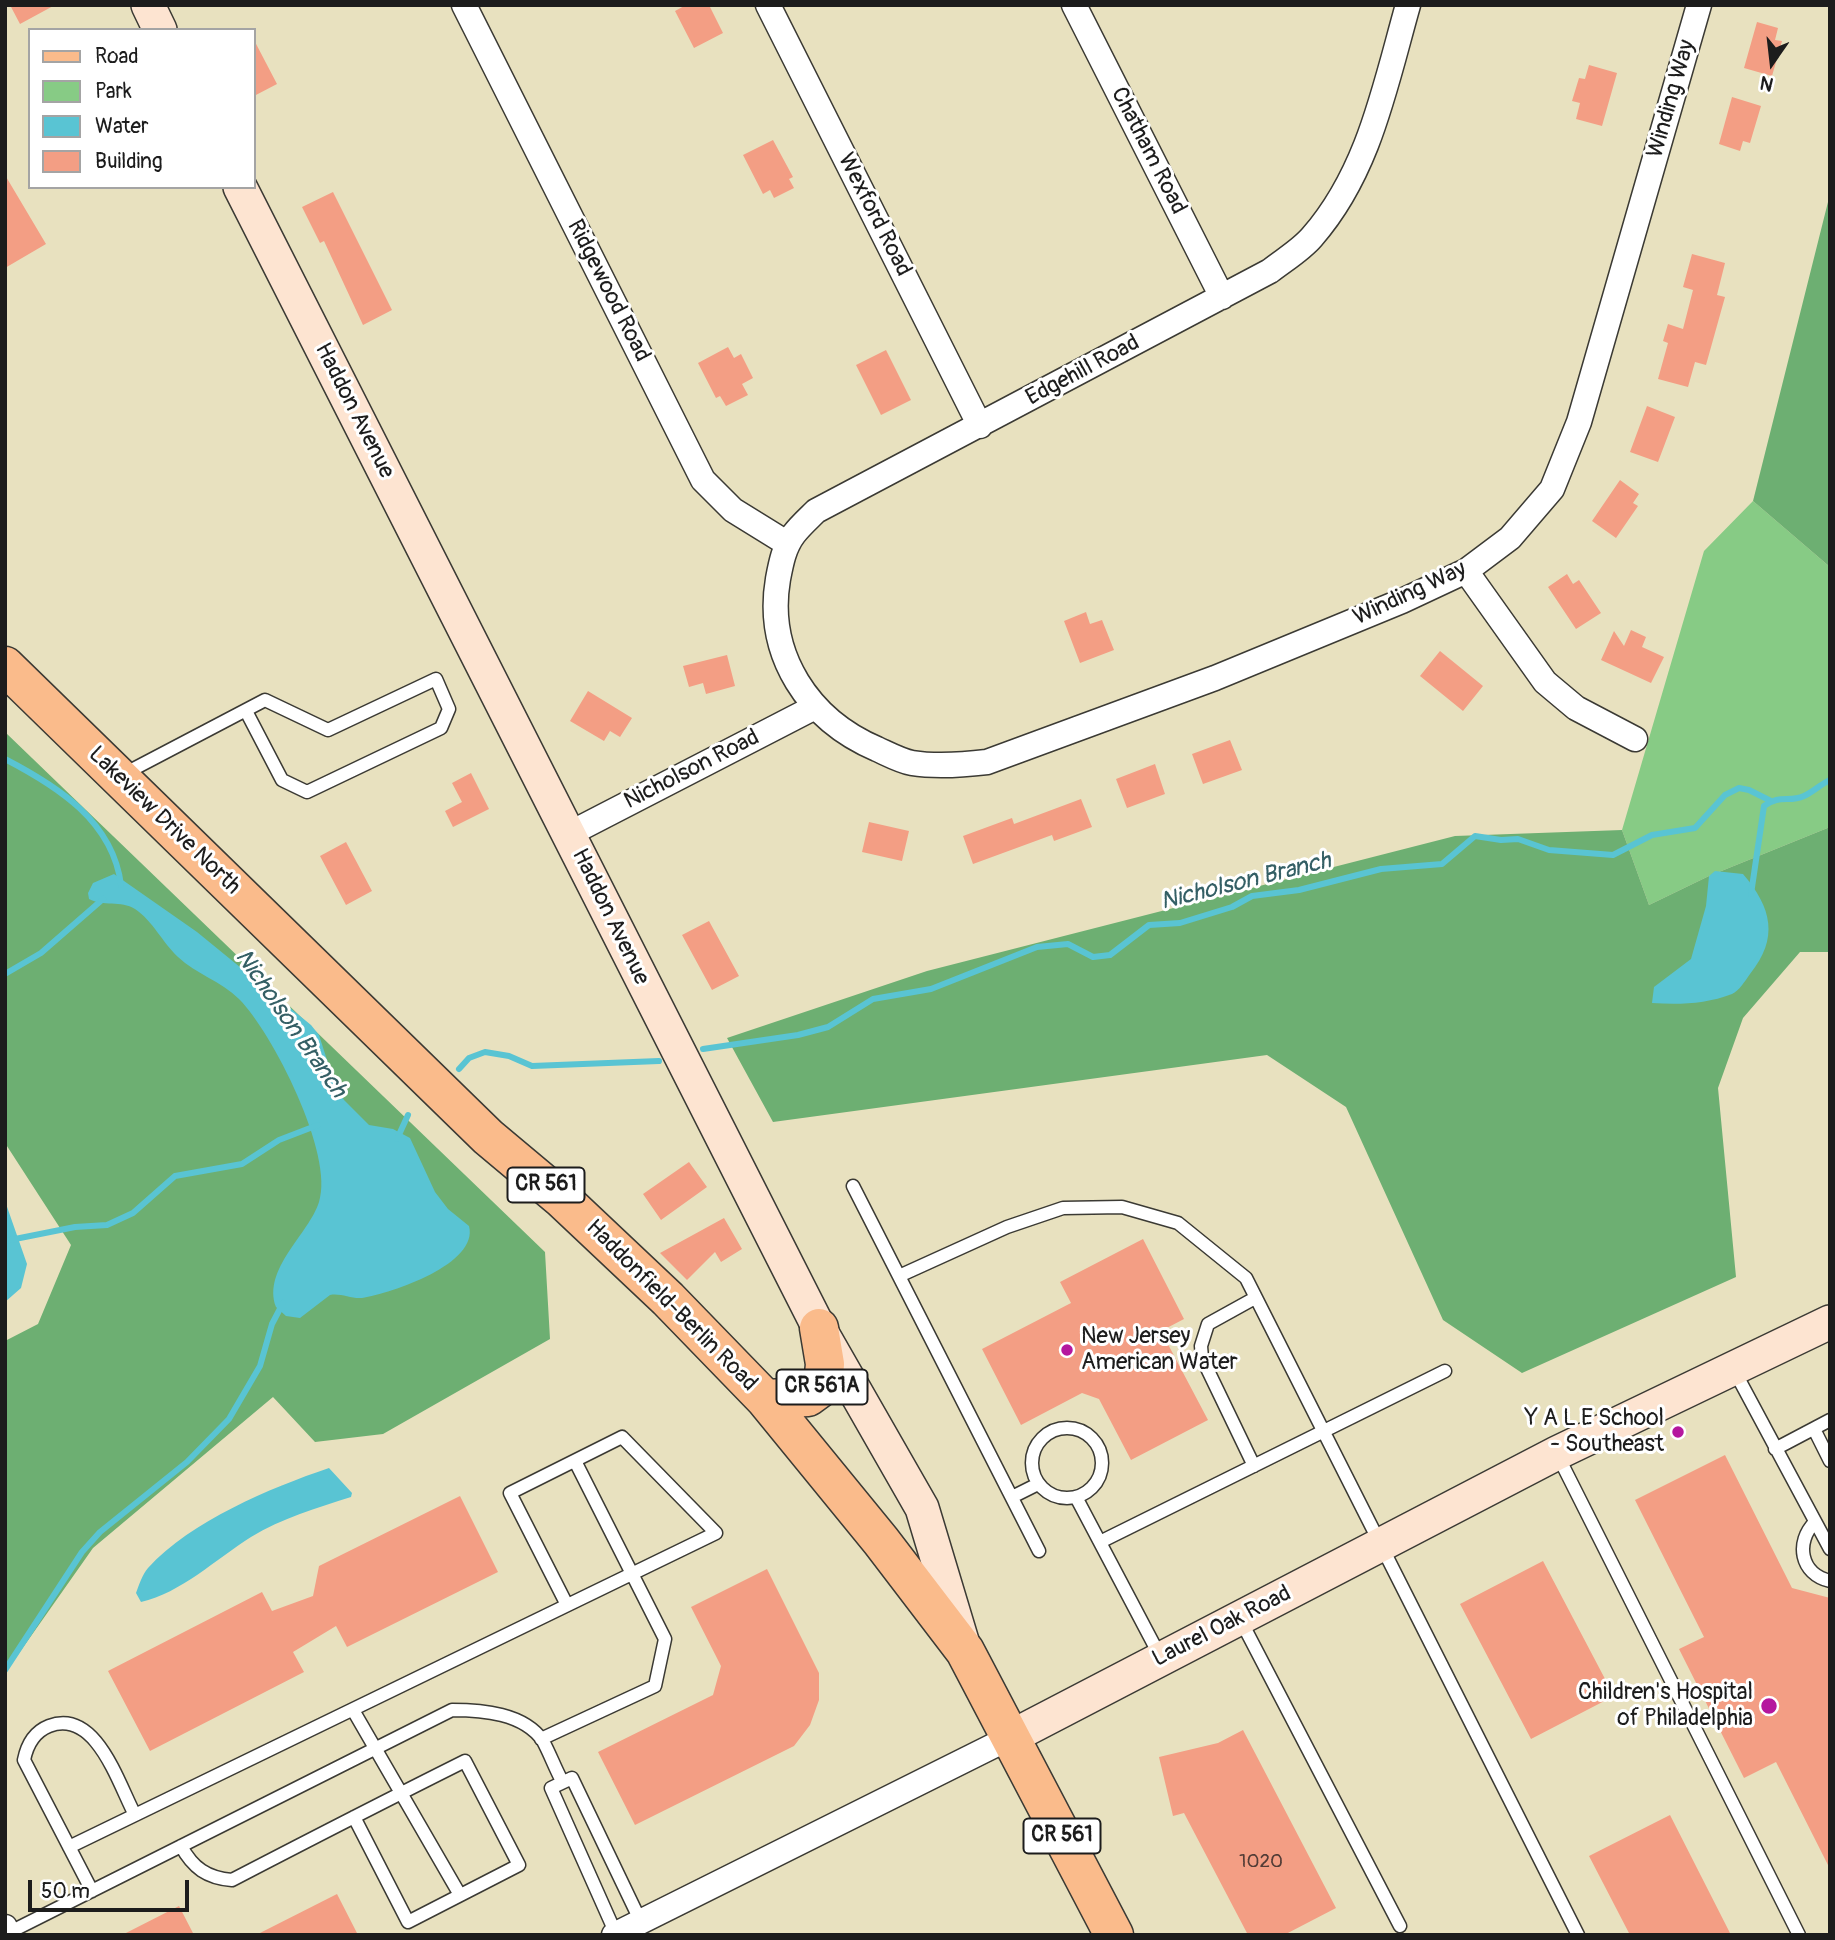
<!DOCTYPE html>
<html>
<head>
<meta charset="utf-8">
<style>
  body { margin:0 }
  #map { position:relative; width:1835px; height:1940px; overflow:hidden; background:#e8e1bf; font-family:Pangolin,sans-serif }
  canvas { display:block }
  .frame { position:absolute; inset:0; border:7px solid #1c1c1c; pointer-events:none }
  .legend { position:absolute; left:28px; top:28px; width:228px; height:161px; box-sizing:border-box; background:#fff; border:2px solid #a4a4a4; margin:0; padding:9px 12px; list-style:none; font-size:21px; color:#1c1c1c }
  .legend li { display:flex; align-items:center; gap:14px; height:35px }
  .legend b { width:35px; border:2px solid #a4a4a4 }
  .north { position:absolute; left:1737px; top:28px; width:70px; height:70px; -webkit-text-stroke:5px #fff; paint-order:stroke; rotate:194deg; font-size:19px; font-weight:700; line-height:28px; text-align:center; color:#1c1c1c }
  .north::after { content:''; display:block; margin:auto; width:24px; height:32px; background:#1c1c1c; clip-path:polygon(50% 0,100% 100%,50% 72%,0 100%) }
  .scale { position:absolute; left:28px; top:1880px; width:161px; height:32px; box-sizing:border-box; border:4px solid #1c1c1c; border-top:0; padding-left:9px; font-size:21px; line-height:24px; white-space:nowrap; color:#1c1c1c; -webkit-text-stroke:5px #fff; paint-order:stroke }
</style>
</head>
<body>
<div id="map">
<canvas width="1835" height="1940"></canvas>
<div class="frame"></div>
<ul class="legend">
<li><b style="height:9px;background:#fabb8b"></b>Road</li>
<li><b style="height:19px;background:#87cb85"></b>Park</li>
<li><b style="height:19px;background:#59c4d3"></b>Water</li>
<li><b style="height:19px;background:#f39e84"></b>Building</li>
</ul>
<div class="north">N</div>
<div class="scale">50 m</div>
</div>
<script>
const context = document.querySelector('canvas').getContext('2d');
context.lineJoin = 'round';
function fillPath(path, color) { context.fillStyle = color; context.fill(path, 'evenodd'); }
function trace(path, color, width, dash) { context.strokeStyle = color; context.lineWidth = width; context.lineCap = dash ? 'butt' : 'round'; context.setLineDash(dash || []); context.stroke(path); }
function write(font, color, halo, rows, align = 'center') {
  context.font = font + ' Pangolin,sans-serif'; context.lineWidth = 6; context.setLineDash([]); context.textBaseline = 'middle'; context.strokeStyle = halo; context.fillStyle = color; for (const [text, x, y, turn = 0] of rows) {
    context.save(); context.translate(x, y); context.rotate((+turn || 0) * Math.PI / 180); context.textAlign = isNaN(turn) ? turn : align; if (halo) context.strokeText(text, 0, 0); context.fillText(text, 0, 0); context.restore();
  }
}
const green = new Path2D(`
  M 1753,501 L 1830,567 L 1830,827 L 1709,876 L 1649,905 L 1622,830 L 1704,551 Z`);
const forest = new Path2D(`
  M 1830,194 L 1830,567 L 1753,501 Z
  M 5,732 L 545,1252 L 550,1339 L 383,1434 L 315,1442 L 273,1397 L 93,1548 L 5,1673 L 5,1341 L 38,1324 L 71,1245 L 5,1143 Z
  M 1830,827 L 1830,952 L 1800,952 L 1743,1018 L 1718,1088 L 1736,1277 L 1522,1373 L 1443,1320 L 1346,1107 L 1267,1055 L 773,1122 L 727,1038 L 927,971 L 1455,836 L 1622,830 L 1649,905 L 1709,876 Z`);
const water = new Path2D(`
  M 1715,871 L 1743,874 C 1772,908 1779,938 1750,974 C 1745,981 1739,991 1732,994 C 1706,1004 1679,1005 1652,1003 L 1654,987 L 1691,959 L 1706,906 L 1709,876 Z
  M 114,874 L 197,932 L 311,1025 L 319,1035 L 335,1085 L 344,1100 L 369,1125 L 393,1129 L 410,1138 L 435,1192 L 448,1209 L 469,1226 C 479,1264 392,1293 362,1298 C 351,1299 341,1293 330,1295 L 300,1318 L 286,1316 L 276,1307 C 262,1269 309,1234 319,1202 C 335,1155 272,1032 239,999 C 221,981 196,974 178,957 C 163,943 152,920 135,909 C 121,900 103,907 89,899 L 88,893 L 93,883 Z
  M 5,1201 L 27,1264 L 21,1288 L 5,1302 Z
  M 329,1468 L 352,1493 L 351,1497 C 317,1508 282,1518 251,1537 C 216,1559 181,1593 141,1602 L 136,1593 C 139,1585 142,1575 148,1568 C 191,1521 270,1488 329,1468 Z`);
const stream = new Path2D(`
  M 5,759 C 57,786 113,821 121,885
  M 1751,894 L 1764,806 C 1780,794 1789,803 1804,796 C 1813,792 1821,784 1830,780
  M 5,974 L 41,953 L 103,899
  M 703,1049 L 798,1035 L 828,1027 L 873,999 L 931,989 L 1037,947 L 1068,944 L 1093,957 L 1110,955 L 1149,925 L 1180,923 L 1232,907 L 1252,896 L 1299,890 L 1381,869 L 1442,864 L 1475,836 L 1501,840 L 1518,839 L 1549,850 L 1613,855 L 1652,835 L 1695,828 L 1725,795 L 1739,788 L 1749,790 L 1771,801
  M 459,1069 L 469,1058 L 485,1052 L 509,1056 L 532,1066 L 659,1061
  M 397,1139 L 408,1115
  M 5,1241 L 75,1227 L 107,1225 L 133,1213 L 175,1176 L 242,1164 L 279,1140 L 318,1125
  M 5,1670 L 82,1552 L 100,1532 L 187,1462 L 229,1419 L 260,1366 L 272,1324 L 283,1303`);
const building = new Path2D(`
  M 10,5 L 55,5 L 20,24 Z
  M 686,5 L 709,5 L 723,33 L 694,48 L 675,11 Z
  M 1757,22 L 1778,28 L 1775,40 L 1782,41 L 1772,76 L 1744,68 Z
  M 254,40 L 277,84 L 254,96 Z
  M 1589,65 L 1617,73 L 1602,126 L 1576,119 L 1580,103 L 1572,101 L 1579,78 L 1585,79 Z
  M 1732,97 L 1761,106 L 1750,143 L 1743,141 L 1740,151 L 1719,144 Z
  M 773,140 L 793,177 L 789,179 L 794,188 L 774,198 L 770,190 L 763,194 L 743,155 Z
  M 5,175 L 46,244 L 5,268 Z
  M 333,192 L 392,310 L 363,325 L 324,241 L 320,243 L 302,207 Z
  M 1692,254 L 1725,263 L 1717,295 L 1725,297 L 1706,365 L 1695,362 L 1688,387 L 1658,379 L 1668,343 L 1663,341 L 1668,324 L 1683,329 L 1693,290 L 1683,287 Z
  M 728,347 L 734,358 L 741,354 L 753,378 L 742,384 L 748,395 L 726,406 L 720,396 L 716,398 L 698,363 Z
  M 886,350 L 911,400 L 881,415 L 856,365 Z
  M 1647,406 L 1675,417 L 1658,462 L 1630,452 Z
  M 1620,480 L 1639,494 L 1633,503 L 1638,506 L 1616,538 L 1592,521 Z
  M 1567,574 L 1573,584 L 1579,580 L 1601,613 L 1576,629 L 1548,587 Z
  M 1086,612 L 1090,624 L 1102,620 L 1114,650 L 1080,663 L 1064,621 Z
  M 1631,630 L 1646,637 L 1642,647 L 1664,657 L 1651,683 L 1601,660 L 1614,631 L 1624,646 Z
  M 1440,651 L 1483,686 L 1463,711 L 1420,676 Z
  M 727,655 L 735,686 L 706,694 L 703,683 L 689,687 L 683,666 Z
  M 588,691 L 632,718 L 620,737 L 610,731 L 604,741 L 570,721 Z
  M 1230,740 L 1242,770 L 1203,784 L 1192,754 Z
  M 1155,764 L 1165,794 L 1127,808 L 1116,779 Z
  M 471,773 L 489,809 L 453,827 L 445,811 L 462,802 L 452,783 Z
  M 1081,799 L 1092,827 L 1054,841 L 1052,835 L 973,864 L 963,836 L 1012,818 L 1014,824 Z
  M 869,822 L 909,831 L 902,861 L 862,852 Z
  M 346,842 L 372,891 L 346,905 L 320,856 Z
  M 709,921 L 739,976 L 712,990 L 682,935 Z
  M 689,1162 L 707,1187 L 661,1220 L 643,1194 Z
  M 724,1218 L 742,1249 L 721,1262 L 715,1252 L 687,1280 L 660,1253 Z
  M 1143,1239 L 1184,1319 L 1161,1331 L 1208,1420 L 1131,1460 L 1099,1399 L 1082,1393 L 1021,1425 L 982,1349 L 1071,1303 L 1060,1282 Z
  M 1725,1455 L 1792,1588 L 1830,1598 L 1830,1869 L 1776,1762 L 1744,1778 L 1679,1649 L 1704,1637 L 1635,1500 Z
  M 460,1496 L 498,1572 L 347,1647 L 336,1626 L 293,1652 L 304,1672 L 150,1751 L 108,1671 L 262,1592 L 272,1611 L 313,1596 L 319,1566 Z
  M 1543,1561 L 1614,1696 L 1531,1739 L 1460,1604 Z
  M 767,1569 L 819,1673 L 819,1700 L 810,1725 L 794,1746 L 635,1825 L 598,1752 L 713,1695 L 721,1666 L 691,1607 Z
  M 1243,1730 L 1336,1908 L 1284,1935 L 1248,1935 L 1184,1813 L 1173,1816 L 1159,1757 L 1218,1743 Z
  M 1670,1815 L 1731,1935 L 1630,1935 L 1589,1856 Z
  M 337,1894 L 358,1935 L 256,1935 Z
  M 179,1906 L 194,1935 L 122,1935 Z`);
const lane = new Path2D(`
  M 122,775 L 265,700 L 328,730 L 436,679 L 449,709 L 441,728 L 307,792 L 282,780 L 246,711
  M 853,1186 L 1039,1551
  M 899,1276 L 1007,1227 L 1063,1208 L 1122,1207 L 1178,1223 L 1246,1278 L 1578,1935
  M 1734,1370 L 1830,1549
  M1032 1463a35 35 0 1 1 70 0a35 35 0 1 1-70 0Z
  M 1814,1429 L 1830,1461
  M 1775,1449 L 1830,1420
  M 1557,1454 L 1799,1935
  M 1254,1466 L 1202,1358 L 1201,1346 L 1208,1324 L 1255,1298
  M 1012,1497 L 1038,1484
  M 1076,1497 L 1161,1658
  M 1815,1522 C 1795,1542 1800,1574 1830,1581
  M 1100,1542 L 1445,1371
  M 1240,1619 L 1400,1926
  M 353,1710 L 460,1895
  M 541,1739 L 655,1686 L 665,1639 L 575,1461
  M 181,1846 C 193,1868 207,1878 232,1880 C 309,1840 387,1800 465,1761 L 519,1865 L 408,1922 L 354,1817
  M 69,1847 L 135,1815 L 716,1533 L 622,1437 L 510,1493 L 567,1605
  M 92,1891 L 24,1760 C 27,1745 34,1732 49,1726 C 96,1708 118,1783 135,1815
  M 8,1933 L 452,1710 C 482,1710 524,1713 543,1741 C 550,1754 555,1768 562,1781
  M 616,1934 L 551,1788 L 572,1778 L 641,1922`);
const street = new Path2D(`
  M 464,5 L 703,480 L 733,510 L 788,544
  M 768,5 L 980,426
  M 1074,5 L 1222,297
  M 1408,5 C 1385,86 1369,172 1312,237 C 1301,250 1284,260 1270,271 L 816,511 C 809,518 800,526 794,534 C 784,547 781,563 778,579 C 765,655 809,720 877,749 C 888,754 901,761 912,763 C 937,767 962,765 987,762 L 1215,678 L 1402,601 L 1466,571 L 1510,538 L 1552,489 L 1579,422 L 1699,5
  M 1466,571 L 1545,682 L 1576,708 L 1635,739
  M 569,834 L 815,707
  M 5,1927 L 9,1935
  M 614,1935 L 1011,1737`);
const secondary = new Path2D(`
  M 148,5 L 160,30
  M 240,187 L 819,1328 L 922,1508 L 962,1641
  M 1011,1737 L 1557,1453 L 1830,1322`);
const primary = new Path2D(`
  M 5,666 L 488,1137 L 562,1199 L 668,1299 L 765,1399 L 881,1541 L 965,1651 L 1114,1935
  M 765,1399 L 808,1397 L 823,1386 L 825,1364 L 819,1328`);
const markers = [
  [1067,1350,7,"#b5179e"],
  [1678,1432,7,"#b5179e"],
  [1769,1706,9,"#b5179e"]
];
const numberNames = [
  ["1020",1261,1862]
];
const shields = [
  [546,1185,77],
  [822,1387,91],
  [1062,1836,77]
];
const shieldNames = [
  ["CR 561",546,1185],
  ["CR 561A",822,1387],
  ["CR 561",1062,1836]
];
const streetNames = [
  ["Winding Way",1672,99,-74],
  ["Chatham Road",1148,151,63],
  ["Wexford Road",874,215,63],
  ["Ridgewood Road",608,291,63],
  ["Edgehill Road",1083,371,-28],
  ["Haddon Avenue",354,411,63],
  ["Winding Way",1410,594,-25],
  ["Nicholson Road",692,770,-27],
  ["Lakeview Drive North",164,821,44],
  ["Haddon Avenue",610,917,64],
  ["Haddonfield-Berlin Road",671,1306,45],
  ["Laurel Oak Road",1222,1627,-27]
];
const poiNames = [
  ["New Jersey",1081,1337,"left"],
  ["American Water",1081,1363,"left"],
  ["Y A L E School",1664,1419],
  ["- Southeast",1664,1445],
  ["Children's Hospital",1753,1693],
  ["of Philadelphia",1753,1719]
];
const waterNames = [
  ["Nicholson Branch",1246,882,-14],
  ["Nicholson Branch",290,1024,55]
];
fillPath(green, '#87cb85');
fillPath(forest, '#6daf72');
fillPath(water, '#59c4d3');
trace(stream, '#59c4d3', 6);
fillPath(building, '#f39e84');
trace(lane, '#3b3a34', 15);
trace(street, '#3b3a34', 27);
trace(secondary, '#3b3a34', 36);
trace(primary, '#3b3a34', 41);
trace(lane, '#fff', 12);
trace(street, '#fff', 24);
trace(secondary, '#fde4d1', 33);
trace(primary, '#fabb8b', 38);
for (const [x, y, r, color] of markers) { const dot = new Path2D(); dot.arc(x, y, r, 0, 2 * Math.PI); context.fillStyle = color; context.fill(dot); trace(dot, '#fff', 2.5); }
write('19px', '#523c36', null, numberNames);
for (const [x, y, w] of shields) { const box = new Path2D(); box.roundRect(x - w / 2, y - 17.5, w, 35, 5); context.fillStyle = '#fff'; context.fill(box); trace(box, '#1c1c1c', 2); }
write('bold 21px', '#1c1c1c', null, shieldNames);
write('23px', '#1c1c1c', '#fff', streetNames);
write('23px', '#1c1c1c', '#fff', poiNames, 'right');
write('italic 24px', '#345f65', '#fff', waterNames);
</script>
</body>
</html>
